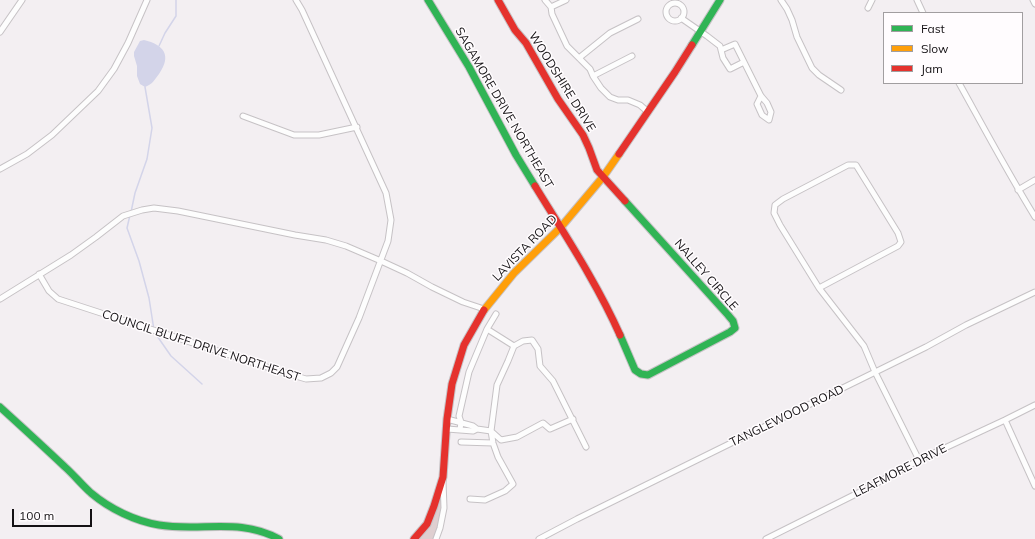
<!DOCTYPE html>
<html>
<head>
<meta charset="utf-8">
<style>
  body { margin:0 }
  #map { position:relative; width:1035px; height:539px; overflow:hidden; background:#f3eff2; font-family:Mulish,sans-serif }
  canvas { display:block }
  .legend { position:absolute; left:883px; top:12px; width:140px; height:72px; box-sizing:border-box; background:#fffcfe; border:1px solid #a19ea0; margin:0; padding:5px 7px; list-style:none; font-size:12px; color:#141114 }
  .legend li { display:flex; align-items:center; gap:8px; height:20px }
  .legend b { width:20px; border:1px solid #a19ea0 }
  .scale { position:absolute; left:12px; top:509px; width:80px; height:18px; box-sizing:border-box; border:2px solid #141114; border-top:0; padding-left:5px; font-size:12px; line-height:14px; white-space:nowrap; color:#141114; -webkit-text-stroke:3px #fffcfe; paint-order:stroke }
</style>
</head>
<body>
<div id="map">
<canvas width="1035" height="539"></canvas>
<ul class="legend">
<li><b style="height:5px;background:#30b455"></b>Fast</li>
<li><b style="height:5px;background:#ff9f0a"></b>Slow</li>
<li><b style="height:5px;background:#e5322d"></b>Jam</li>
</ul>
<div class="scale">100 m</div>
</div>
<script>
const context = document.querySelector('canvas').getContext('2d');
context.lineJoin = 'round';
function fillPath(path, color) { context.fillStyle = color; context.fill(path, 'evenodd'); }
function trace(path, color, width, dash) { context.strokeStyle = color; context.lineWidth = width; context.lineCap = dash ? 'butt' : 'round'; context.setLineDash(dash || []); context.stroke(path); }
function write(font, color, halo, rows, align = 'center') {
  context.font = font + ' Mulish,sans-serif'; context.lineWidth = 3; context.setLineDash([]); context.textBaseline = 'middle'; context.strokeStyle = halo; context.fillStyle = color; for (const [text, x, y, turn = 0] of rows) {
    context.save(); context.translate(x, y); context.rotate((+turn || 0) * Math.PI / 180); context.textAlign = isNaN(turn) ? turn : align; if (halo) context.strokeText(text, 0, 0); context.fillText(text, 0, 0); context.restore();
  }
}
const green = new Path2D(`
  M 443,477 L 444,508 L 436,539 L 414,539 L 427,524 Z`);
const water = new Path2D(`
  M 144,40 C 164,45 172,55 159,74 C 154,80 153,84 145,87 L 140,84 L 137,76 L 137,66 L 134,56 L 134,52 L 140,41 Z`);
const stream = new Path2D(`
  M 159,46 L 165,33 L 176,16 L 176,0
  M 131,212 L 135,193 L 147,159 L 152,128 L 145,87
  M 130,215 L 127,228 L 139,261 L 149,298 L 154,330
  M 155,333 L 171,356 L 202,384`);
const street = new Path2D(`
  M 545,0 L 551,7 L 552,14 L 567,46 L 590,69 L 593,76 L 601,88 L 610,97 L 618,100 L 628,100 L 640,105 L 648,112
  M 781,0 L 787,9 L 792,20 L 797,37 L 812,68 L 819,75 L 841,90
  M 917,0 L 923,13
  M 1033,0 L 1035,4
  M666 12a9 9 0 1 1 18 0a9 9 0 1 1-18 0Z
  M 551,7 L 566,0
  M 868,8 L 872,0
  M 681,18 L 707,36 L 720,46 L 723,58 L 730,69 L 744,62 L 761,96 L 767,103 L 771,112 L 769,120 L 762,115 L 757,104 L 761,96
  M 0,32 L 22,0
  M 721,50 L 735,44 L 744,62
  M 579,58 L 610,33 L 638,19
  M 593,76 L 632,56
  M 959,83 C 984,128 1008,173 1035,217
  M 243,116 L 294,135 L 319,135 L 357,127
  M 848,165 L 856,165 L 898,233 L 901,242 L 898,246 L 819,288 L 780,225 L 774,213 L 775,205 L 783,199 Z
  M 0,169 L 27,154 L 52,135 L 98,91 L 114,69 L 128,43 L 147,0
  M 1018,190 L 1035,180
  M 39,274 L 49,291 L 58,299 L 282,372 L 306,379 L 321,378 L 331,373 L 337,367 L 359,318 L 388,241 L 391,220 L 386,193 L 302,10 L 296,0
  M 819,288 L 864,346 L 875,372 L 919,460
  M 0,299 L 71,255 L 96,237 L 123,216 L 142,210 L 154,208 L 178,211 L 295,235 L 326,240 L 346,246 L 381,261 L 407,273 L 432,287 L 463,302 L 484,309
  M 487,329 L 514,346
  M 447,419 L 473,426 L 477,429
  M 1005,420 L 1035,486
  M 447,429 L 473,431 L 477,429 L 491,431 L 501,440 L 517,437 L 543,423 L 550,429 L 573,419
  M 460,430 L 461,422 L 459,416 L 469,372 L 487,329 L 496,314
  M 461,442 L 493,443
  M 470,499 L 485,500 L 505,491 L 513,484 L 498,457 L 493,443 L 491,431 L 497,385 L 508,361 L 514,346 L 523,341 L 532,340 L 538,349 L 540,366 L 553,381 L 586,447
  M 436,539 L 440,528 L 444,508 L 443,481
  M 539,539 L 577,519 L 926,347 L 966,325 L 1035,292
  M 766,539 L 866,489 L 919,460 L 1005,420 L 1035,405`);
const fast = new Path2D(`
  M 428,0 L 469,67 L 516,155 L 535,186
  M 692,45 L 720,0
  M 620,335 L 635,370 L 641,374 L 648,375 L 730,332 L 735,328 L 733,321 L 728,315 L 625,201
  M 0,407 C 22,427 44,447 65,467 C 74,475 82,485 91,493 C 110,509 135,521 159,525 C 201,532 239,517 279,539`);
const slow = new Path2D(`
  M 484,310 L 514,273 L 561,227 L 603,177 L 619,154`);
const jam = new Path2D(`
  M 498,0 L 515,30 L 526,43 L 558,99 L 583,135 L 589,148 L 597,170 L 625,201
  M 619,154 L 675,72 L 692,45
  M 535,186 C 565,235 597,283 620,335
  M 414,539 L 427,524 L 434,506 L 443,477 L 447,419 L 452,384 L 464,345 L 484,310`);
const streetNames = [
  ["WOODSHIRE DRIVE",562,82,58],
  ["SAGAMORE DRIVE NORTHEAST",504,108,60],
  ["LAVISTA ROAD",525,248,-46],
  ["NALLEY CIRCLE",706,275,49],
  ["COUNCIL BLUFF DRIVE NORTHEAST",201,346,18],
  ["TANGLEWOOD ROAD",787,416,-26],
  ["LEAFMORE DRIVE",900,471,-27]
];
fillPath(green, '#dfcfd0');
fillPath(water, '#d3d4e9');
trace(stream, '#d3d4e9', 1.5);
trace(street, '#c6c2c5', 7);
trace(fast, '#c6c2c5', 9);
trace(slow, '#c6c2c5', 9);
trace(jam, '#c6c2c5', 9);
trace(street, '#fdfdfd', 5);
trace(fast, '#30b455', 7);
trace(slow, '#ff9f0a', 7);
trace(jam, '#e5322d', 7);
write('12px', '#141114', '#fffcfe', streetNames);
</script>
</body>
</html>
